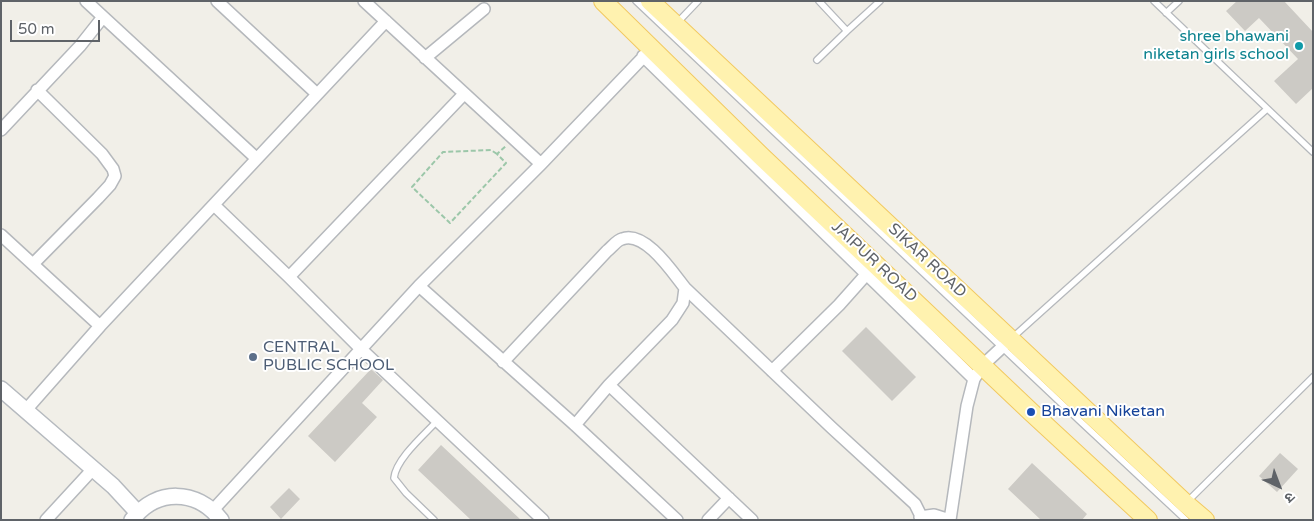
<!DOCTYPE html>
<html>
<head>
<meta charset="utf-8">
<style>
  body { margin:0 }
  #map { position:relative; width:1314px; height:521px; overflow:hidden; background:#f1efe8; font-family:"Varela Round","Noto Sans Devanagari",sans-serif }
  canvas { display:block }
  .frame { position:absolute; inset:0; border:2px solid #5f6368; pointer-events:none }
  .north { position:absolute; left:1254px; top:461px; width:50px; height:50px; -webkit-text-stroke:4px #fff; paint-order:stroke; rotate:137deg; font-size:14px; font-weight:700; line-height:20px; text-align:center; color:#5f6368 }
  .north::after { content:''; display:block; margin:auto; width:18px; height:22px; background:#5f6368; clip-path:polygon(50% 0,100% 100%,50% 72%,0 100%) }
  .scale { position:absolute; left:10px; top:20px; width:90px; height:22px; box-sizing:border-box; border:2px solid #5f6368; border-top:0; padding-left:6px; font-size:15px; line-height:18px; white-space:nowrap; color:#5f6368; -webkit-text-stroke:4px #fff; paint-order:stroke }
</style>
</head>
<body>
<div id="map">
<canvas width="1314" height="521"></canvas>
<div class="frame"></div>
<div class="north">उ</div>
<div class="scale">50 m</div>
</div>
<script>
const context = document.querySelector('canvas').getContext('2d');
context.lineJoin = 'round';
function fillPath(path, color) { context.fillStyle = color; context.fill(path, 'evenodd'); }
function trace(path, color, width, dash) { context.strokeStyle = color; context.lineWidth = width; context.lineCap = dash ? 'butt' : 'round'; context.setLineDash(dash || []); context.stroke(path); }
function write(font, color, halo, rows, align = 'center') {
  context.font = font + ' "Varela Round",sans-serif'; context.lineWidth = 4; context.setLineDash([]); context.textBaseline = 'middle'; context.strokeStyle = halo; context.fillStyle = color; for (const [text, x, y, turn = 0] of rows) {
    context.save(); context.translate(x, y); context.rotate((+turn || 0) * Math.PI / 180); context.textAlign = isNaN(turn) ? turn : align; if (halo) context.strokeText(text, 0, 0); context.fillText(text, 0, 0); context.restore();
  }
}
const building = new Path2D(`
  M 1237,1 L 1284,1 L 1313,32 L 1313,88 L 1296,104 L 1274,81 L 1298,59 L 1259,18 L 1245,31 L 1226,11 Z
  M 866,327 L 916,377 L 892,401 L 842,351 Z
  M 371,369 L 383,380 L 362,403 L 377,417 L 335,462 L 308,436 Z
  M 441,445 L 521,520 L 471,520 L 418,470 Z
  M 1280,453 L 1298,469 L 1277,492 L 1259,476 Z
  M 1032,463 L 1087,514 L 1082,520 L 1041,520 L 1008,489 Z
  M 289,488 L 300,499 L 281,519 L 270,507 Z`);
const path = new Path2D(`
  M 497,154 L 491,150 L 443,152 L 412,187 L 450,223 L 506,163 L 497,154 L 506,146`);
const lane = new Path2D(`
  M 636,1 L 1081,422 L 1186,520
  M 819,1 L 847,31 L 880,1
  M 1154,1 L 1313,152
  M 1166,13 L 1179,1
  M 677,23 L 698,1
  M 817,60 L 847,31
  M 1012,338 L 1267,109
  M 1187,502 L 1313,377
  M 434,520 L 406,493 L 394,478 C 396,459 424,435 437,421`);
const street = new Path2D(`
  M 86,1 L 256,158
  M 217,1 L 317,94
  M 364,1 L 541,164
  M 643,56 L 974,379
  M 425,58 L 484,9
  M 1,130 L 80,46 L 103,17
  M 214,205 L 289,277 L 361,349 L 543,520
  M 1,235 L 100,326
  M 33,264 L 98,198 L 110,185 L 115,176 L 113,169 L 102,154 L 37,90
  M 289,277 L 464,94
  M 419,286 L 575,425 L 677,520
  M 685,288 L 832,428 L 915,504 L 920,514 L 921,520
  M 503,362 L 607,251 C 611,248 617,240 622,239 C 645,230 673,273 685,288 L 683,303 L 672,320 L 609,385 L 575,425
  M 772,371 L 839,305 L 872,268
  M 609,385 L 752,520
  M 25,411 L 100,326 L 386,21
  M 213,510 L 419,286 L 541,164 L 652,48
  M 920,517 L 934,515 L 950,520
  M 46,520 L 93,469
  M 708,520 L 729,498
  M 950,520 L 967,406 L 974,379 L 983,365 L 1011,339`);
const secondary = new Path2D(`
  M 1,389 L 113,486 L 138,513
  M 132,520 C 156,488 197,489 221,520`);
const primary = new Path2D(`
  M 603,1 L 761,156 L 1031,412 L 1148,520
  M 650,1 L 1185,503 L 1205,520`);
const markers = [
  [1299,46,5,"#0f9aa8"],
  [253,357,5,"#5c6f8a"],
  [1031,412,5,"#1a4fb4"]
];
const cultureNames = [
  ["shree bhawani",1289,37],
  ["niketan girls school",1289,55]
];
const streetNames = [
  ["SIKAR ROAD",927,261,43],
  ["JAIPUR ROAD",874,262,43]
];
const serviceNames = [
  ["CENTRAL",263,348],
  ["PUBLIC SCHOOL",263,366]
];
const transitNames = [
  ["Bhavani Niketan",1041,412]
];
fillPath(building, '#cccac5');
trace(lane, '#b5b8bc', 8);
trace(street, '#b5b8bc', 14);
trace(secondary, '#b6babf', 18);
trace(primary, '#f2c960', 20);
trace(path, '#9cc7a9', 2, [5, 2.5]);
trace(lane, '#fff', 5.5);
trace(street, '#fff', 11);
trace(secondary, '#fff', 15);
trace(primary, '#fff2af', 18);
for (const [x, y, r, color] of markers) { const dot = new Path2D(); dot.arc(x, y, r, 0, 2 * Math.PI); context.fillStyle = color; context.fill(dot); trace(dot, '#fff', 2); }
write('16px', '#0d838f', '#fff', cultureNames, 'right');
write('16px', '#5f6368', '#fff', streetNames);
write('16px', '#4e5e75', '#fff', serviceNames, 'left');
write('16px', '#164399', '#fff', transitNames, 'left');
</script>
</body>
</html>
